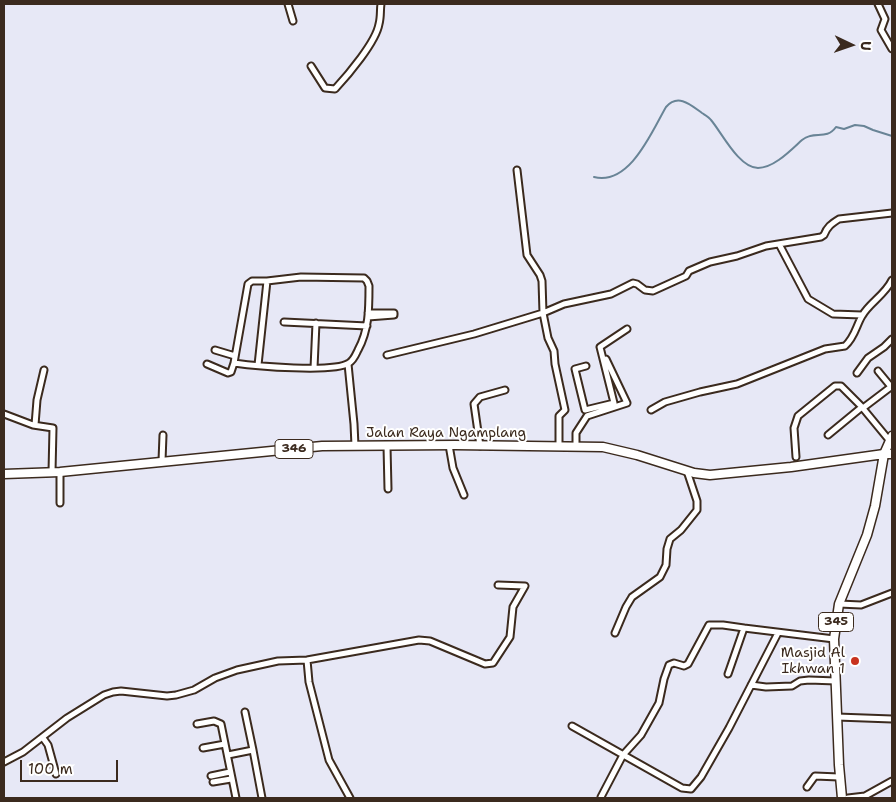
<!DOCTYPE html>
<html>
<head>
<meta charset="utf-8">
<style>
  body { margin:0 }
  #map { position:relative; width:896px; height:802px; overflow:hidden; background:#e7e8f6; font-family:"Shantell Sans",sans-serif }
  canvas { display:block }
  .frame { position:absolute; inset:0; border:5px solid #3b2a1e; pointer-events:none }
  .north { position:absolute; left:826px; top:20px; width:50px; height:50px; -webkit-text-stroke:4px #fff; paint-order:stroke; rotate:93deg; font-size:14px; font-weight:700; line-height:20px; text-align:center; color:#3b2a1e }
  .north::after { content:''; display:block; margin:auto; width:18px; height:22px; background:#3b2a1e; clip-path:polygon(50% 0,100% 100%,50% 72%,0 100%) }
  .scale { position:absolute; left:20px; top:760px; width:98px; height:22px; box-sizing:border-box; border:2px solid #3b2a1e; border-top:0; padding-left:6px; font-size:15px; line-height:18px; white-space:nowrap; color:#3b2a1e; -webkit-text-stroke:4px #fff; paint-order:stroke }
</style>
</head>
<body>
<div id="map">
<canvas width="896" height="802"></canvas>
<div class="frame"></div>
<div class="north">U</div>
<div class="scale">100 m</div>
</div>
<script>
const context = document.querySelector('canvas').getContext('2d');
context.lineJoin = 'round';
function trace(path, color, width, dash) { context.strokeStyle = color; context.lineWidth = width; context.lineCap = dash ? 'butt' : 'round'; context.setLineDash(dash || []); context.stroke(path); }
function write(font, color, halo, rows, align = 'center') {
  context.font = font + ' "Shantell Sans",sans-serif'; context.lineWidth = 4; context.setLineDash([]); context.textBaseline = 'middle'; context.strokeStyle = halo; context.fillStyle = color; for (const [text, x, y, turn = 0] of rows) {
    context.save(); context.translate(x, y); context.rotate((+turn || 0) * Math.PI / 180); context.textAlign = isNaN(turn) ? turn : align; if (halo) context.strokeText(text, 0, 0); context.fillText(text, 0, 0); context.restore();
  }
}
const stream = new Path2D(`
  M 594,177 C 630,186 652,131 666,107 C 678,93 691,105 702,113 C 705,115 709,117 711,120 C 722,133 739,168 758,168 C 774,168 791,150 802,140 C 814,130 826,141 836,127 L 844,129 L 855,125 L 864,126 L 873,130 L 892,136`);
const street = new Path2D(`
  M 288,4 L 293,21
  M 878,4 L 885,19 L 881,30 L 892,49
  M 311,66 L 325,88 L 335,89 C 348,75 376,42 379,24 C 381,17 380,10 381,4
  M 517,170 L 527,255 L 540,275 L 542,281 L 543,313 L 548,338 L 554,351 L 555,364 L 565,410 L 559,416 L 559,446
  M 779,244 L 808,299 L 833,314 L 862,315
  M 368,313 L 394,313
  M 368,317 L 394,315 L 394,313
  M 284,322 L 367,326
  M 215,350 L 235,356
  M 387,355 L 474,334 L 543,313 L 564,304 L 611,294 L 633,283 L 637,284 L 645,290 L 653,291 L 686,276 L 689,271 L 710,262 L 737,256 L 766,246 L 821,237 L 824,235 C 827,227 831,224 839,219 L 892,213
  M 207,364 L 228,373 L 231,372 L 234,363
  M 348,364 L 354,424 L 355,446
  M 258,365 L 267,281 L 301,277 L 364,278 L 367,281 L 369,286 C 369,309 369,330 358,350 C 356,354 354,360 349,363 C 334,373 255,366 234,363 L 248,284 L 252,281 L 267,281
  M 586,366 L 575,369 L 585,410 L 614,403 L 600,347 L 627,329
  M 314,368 L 316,323
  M 878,371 L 892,388
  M 857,373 L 868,358 L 884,347 L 892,339
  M 863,408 L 892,386
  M 651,410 L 665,402 L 700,392 L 737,384 L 825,349 L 845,346 C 855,337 856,326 862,316 C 869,303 885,295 892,280
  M 4,414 L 33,425 L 53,428 L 52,472
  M 35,425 L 37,400 L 44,370
  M 828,435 L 862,407
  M 449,445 L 453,468 L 464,495
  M 387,446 L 388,489
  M 480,446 L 474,404 L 480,397 L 505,390
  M 576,446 L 576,433 L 587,416 L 627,403 L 606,359
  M 796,457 L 794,428 L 798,416 L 835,386 L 841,386 L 861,406 L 889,440
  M 162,461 L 163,435
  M 60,472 L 60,503
  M 839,604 L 861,605 L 892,593
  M 615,633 L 626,607 L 632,597 L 660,577 L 666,565 L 667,549 L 670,539 L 681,530 L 697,510 L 697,501 L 687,471
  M 307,660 L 309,682 L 329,760 L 350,798
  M 728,674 L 744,628 L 834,639
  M 751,685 L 766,687 L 792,686 L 800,681 L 809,680 L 836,681
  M 245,712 L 253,750
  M 837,717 L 892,719
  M 197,724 L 214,721 L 221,724 L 236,798
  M 572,726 L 682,788 L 691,789 L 701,777 L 729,728 L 778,633
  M 43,738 L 48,745 L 56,774
  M 203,748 L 225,744
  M 228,755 L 253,750 L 262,798
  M 4,762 L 23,752 L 67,718 L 104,695 L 113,692 L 121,691 L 167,696 L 176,695 L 194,690 L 215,678 L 237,670 L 278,661 L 307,660 L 419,640 L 430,641 L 485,664 L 493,663 L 510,637 L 513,607 L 525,586 L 498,585
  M 211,776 L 230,772
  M 213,782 L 231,779
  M 807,787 L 815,776 L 839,777
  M 601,797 L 623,755 L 641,735 L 659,703 L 664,679 L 669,665 L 674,663 L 684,666 L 688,664 L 709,625 L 723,625 L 744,628
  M 848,798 L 865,796 L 892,781`);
const secondary = new Path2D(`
  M 892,436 L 884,454 L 892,454`);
const primary = new Path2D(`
  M 4,474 L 60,472 L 322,446 L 455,445 L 603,447 L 637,455 L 694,473 L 710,475 L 791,467 L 884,454 L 875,506 L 867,535 L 839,604 L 834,639 L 839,765 L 842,798`);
const markers = [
  [855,661,5,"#c8321e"]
];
const shields = [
  [294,449,38],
  [836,622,35]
];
const shieldNames = [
  ["346",294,449],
  ["345",836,622]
];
const streetNames = [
  ["Jalan Raya Ngamplang",446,433]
];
const poiNames = [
  ["Masjid Al",845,653],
  ["Ikhwan 1",845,669]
];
trace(stream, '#698496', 2);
trace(street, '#3b2a1e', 9);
trace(secondary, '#3b2a1e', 11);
trace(primary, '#3b2a1e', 11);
trace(street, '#fff', 5);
trace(secondary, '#fff', 8);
trace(primary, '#fff', 8);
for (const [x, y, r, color] of markers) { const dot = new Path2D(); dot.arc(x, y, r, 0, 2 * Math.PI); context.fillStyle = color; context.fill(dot); trace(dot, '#fff', 2); }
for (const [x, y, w] of shields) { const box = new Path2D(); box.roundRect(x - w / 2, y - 9.5, w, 19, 4); context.fillStyle = '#fff'; context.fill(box); trace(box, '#3b2a1e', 1); }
write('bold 12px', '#3b2a1e', null, shieldNames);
write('14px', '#3b2a1e', '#fff', streetNames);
write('14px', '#3b2a1e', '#fff', poiNames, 'right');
</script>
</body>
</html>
